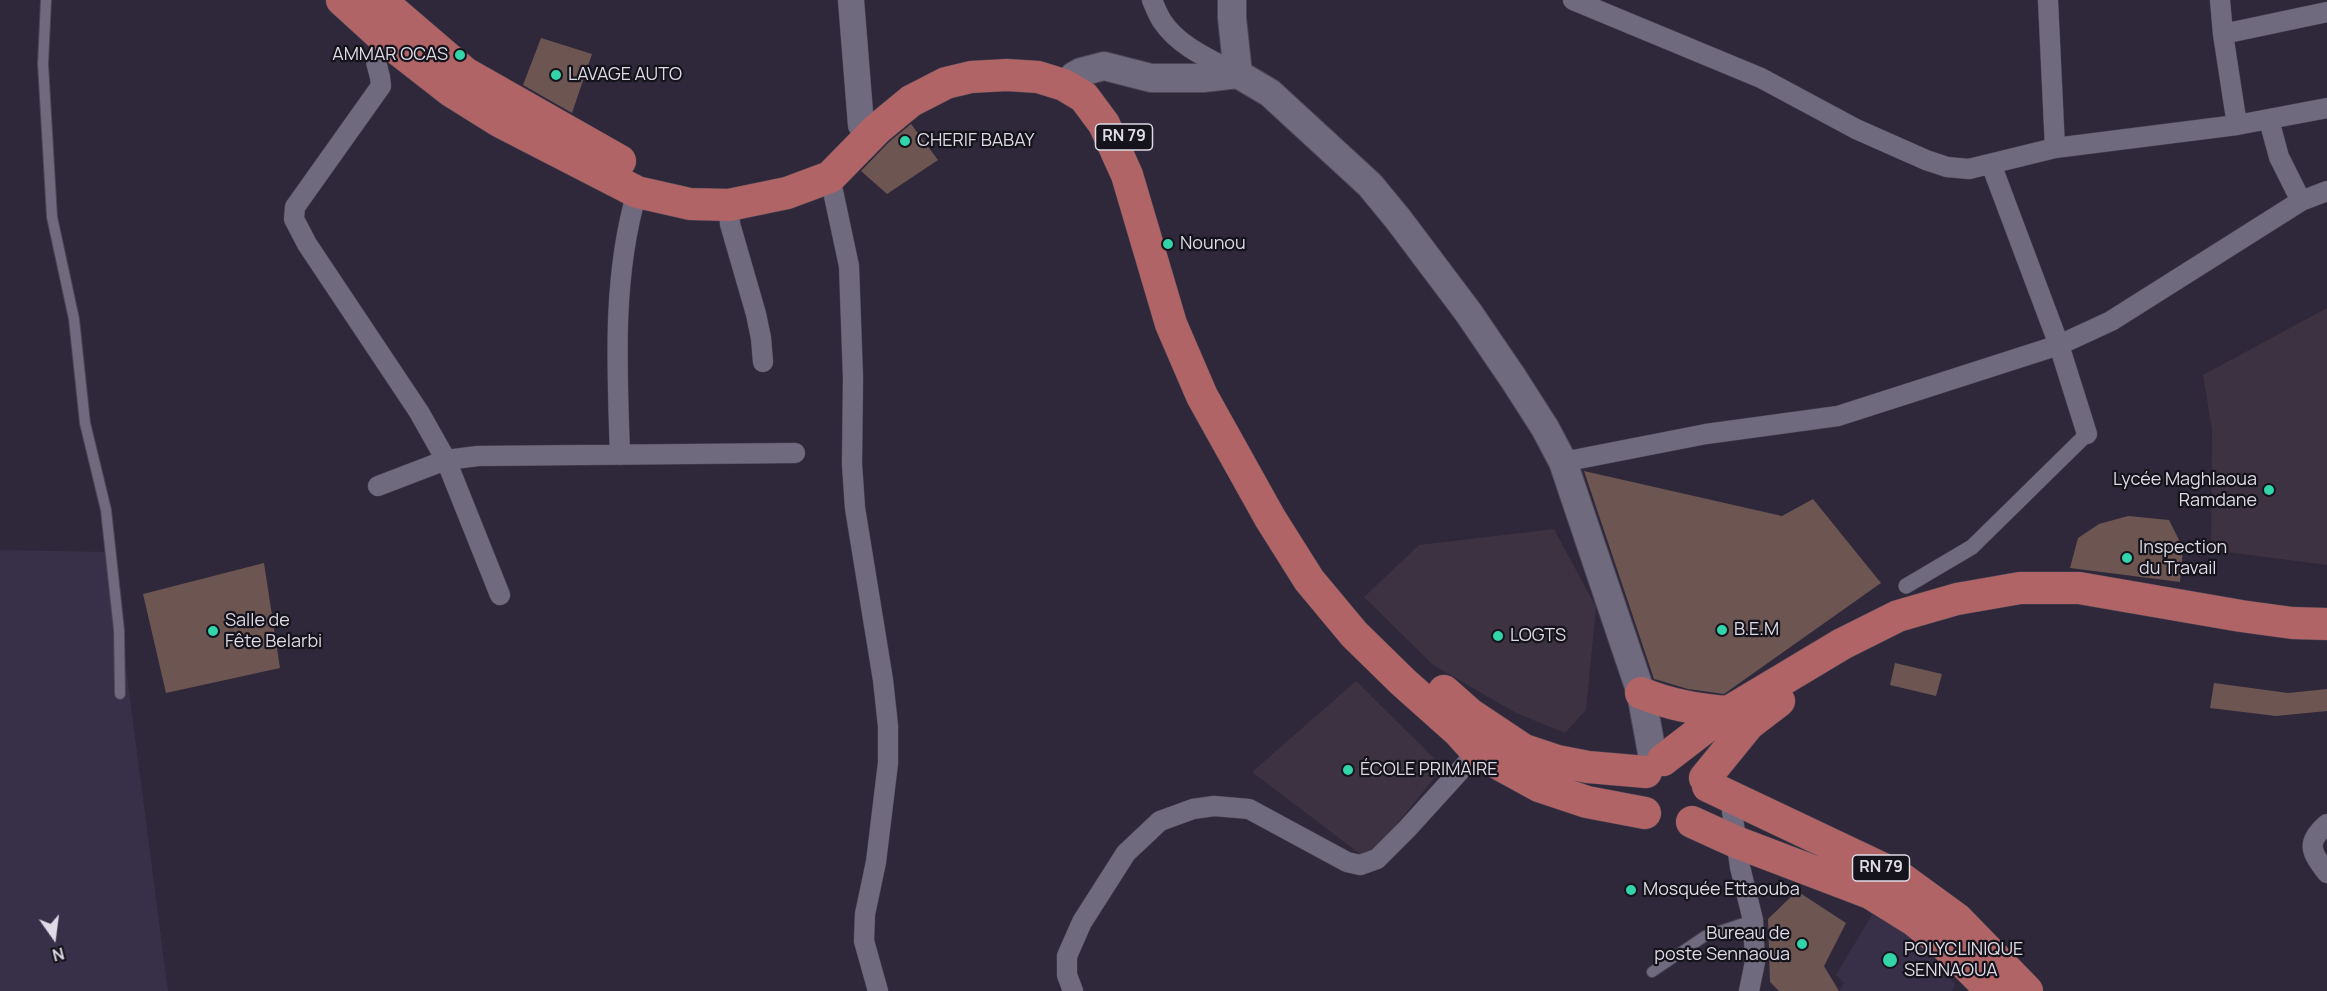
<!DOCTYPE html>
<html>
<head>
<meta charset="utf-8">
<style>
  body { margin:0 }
  #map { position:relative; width:2327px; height:991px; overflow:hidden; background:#2e283a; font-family:Manrope,sans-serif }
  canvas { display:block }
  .north { position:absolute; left:24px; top:907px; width:60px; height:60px; -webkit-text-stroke:4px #15131b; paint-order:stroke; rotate:166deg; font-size:16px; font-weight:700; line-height:24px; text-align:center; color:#dedae6 }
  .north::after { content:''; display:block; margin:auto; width:21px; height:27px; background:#dedae6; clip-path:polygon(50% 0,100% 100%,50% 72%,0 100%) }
</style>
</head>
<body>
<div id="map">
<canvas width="2327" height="991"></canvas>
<div class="north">N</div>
</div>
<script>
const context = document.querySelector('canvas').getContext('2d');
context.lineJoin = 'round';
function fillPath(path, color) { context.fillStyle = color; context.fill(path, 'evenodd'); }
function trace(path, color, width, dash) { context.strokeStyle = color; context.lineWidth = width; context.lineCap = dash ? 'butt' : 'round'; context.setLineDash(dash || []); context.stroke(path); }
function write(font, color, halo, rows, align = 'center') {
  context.font = font + ' Manrope,sans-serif'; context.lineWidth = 4.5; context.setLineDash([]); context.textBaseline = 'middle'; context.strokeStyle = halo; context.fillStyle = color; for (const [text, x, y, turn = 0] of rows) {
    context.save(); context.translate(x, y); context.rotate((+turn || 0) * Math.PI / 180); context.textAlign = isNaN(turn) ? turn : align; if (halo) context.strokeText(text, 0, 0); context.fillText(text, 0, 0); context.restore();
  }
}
const built = new Path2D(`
  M 0,550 L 111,552 L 168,991 L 0,991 Z
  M 1873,913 L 1922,945 L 1955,984 L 1952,991 L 1839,991 L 1844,983 L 1836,975 Z`);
const education = new Path2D(`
  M 2327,308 L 2327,565 L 2211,550 L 2212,430 L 2203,375 Z
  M 1554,529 L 1596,607 L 1586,710 L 1565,733 L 1516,713 L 1433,665 L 1364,597 L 1419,545 Z
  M 1356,681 L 1443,767 L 1368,860 L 1252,772 Z`);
const building = new Path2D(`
  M 541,38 L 592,54 L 572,113 L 523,85 Z
  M 911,124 L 938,160 L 887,194 L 861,171 L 889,142 Z
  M 1584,471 L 1782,516 L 1813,499 L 1881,583 L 1724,694 L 1688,689 L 1658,680 L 1654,679 Z
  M 2128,516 L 2169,520 L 2183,548 L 2180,582 L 2070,568 L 2078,538 L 2099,524 Z
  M 264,563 L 280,668 L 166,693 L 143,594 Z
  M 1895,663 L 1942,674 L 1936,696 L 1890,685 Z
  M 2214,683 L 2288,693 L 2327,689 L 2327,711 L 2276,716 L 2210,708 Z
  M 1797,891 L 1846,923 L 1824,966 L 1839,991 L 1779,991 L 1770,982 L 1768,919 Z`);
const service = new Path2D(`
  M 46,0 L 43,64 L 52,217 L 74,319 L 85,423 L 106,510 L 119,630 L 120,694
  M 1652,972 L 1705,936 L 1753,920`);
const pedestrian = new Path2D(`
  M 1906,586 L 1972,547 L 2087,434`);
const minor = new Path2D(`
  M 1152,0 C 1155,7 1158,15 1162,21 C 1179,47 1212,60 1238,74
  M 1573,0 L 1761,78 L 1856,129 L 1926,160 L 1947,167 L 1969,169 L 2055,148 L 2237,125 L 2327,108
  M 2048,0 L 2055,148
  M 2220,0 L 2223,34 L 2237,125
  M 2223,34 L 2327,12
  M 387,41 C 367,65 380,60 381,86 L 295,207 L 294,219 L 307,244 L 419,412 L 446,460 L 500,595
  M 2269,120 L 2279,157 L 2301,201
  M 1991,164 L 2059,345 L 2087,434
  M 830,177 L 849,266 L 853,378 L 852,464 L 855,508 L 883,680 L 888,726 L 888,763 L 876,862 L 865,914 L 864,941 L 878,991
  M 729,205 L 730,224 L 756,314 L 761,338 L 763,362
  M 620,455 C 617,367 612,277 637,192
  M 1563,462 L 1706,434 L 1838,416 L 2059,345 L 2111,321 L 2301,201 L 2327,191
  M 378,486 L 446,460 L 478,456 L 795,453
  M 1730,797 L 1740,867 L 1753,920 L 1755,962 L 1749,991
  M 2327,824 C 2305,843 2311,852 2327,873
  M 1073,991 L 1067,975 L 1067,956 L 1082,922 L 1126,853 L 1160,821 L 1193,809 L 1214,806 L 1249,809 L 1347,862 L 1360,865 L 1377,859 L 1407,829 L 1477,752 L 1482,742`);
const tertiary = new Path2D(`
  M 851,0 L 861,125`);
const secondary = new Path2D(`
  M 1232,0 L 1232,18 L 1238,74
  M 1074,76 L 1081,72 L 1104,66 L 1151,78 L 1203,78 L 1238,74 L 1270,93 L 1370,185 L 1398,219 L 1468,312 L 1513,378 L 1545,428 L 1563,462 L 1641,693 L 1654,764`);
const primary = new Path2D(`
  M 342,0 L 387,41 L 451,91 L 499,121 L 637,192 L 690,204 L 729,205 L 787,193 L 830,177 L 877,129 L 911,101 L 946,83 L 971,77 L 1007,75 L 1038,77 L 1064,85 L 1084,97 L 1104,124 L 1127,175 L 1171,324 L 1202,396 L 1270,518 L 1309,580 L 1354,634 L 1403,682 L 1458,731 L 1477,752 L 1539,786 L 1587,802 L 1645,813
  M 380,0 L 465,73 L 620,161
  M 1444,691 L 1470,714 L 1524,750 L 1557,761 L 1588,767 L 1646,772
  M 1641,693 C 1670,705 1697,710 1729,712
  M 1663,760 L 1715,720 L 1842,644 L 1898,616 L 1957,599 L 2020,588 L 2079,588 L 2241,616 L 2292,623 L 2327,624
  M 1705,778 L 1749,724 L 1779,701
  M 1708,786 L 1898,876 L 1957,919 L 2027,991
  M 1692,822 L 1736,842 L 1870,893 L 1915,921 L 1952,951 L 1992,991`);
const markers = [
  [460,55,6,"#32d4a9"],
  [556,75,6,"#32d4a9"],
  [905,141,6,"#32d4a9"],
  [1168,244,6,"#32d4a9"],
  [2269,490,6,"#32d4a9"],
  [2127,558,6,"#32d4a9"],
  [1722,630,6,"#32d4a9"],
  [213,631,6,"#32d4a9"],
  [1498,636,6,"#32d4a9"],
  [1348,770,6,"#32d4a9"],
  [1631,890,6,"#32d4a9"],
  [1802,944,6,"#32d4a9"],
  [1890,960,8,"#32d4a9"]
];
const shields = [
  [1124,137,57],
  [1881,868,57]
];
const shieldNames = [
  ["RN 79",1124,137],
  ["RN 79",1881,868]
];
const poiNames = [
  ["AMMAR OCAS",448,55,"right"],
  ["LAVAGE AUTO",568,75],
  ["CHERIF BABAY",917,141],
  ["Nounou",1180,244],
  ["Lycée Maghlaoua",2257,480,"right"],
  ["Ramdane",2257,501,"right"],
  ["Inspection",2139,548],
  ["du Travail",2139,569],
  ["Salle de",225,621],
  ["Fête Belarbi",225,642],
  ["B.E.M",1734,630],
  ["LOGTS",1510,636],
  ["ÉCOLE PRIMAIRE",1360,770],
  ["Mosquée Ettaouba",1643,890],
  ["Bureau de",1790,934,"right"],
  ["poste Sennaoua",1790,955,"right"],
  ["POLYCLINIQUE",1904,950],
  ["SENNAOUA",1904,971]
];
fillPath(built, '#383048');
fillPath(education, '#3c3241');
fillPath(building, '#6d5552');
trace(service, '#4b4554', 12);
trace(pedestrian, '#4b4554', 16);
trace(minor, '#4b4554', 21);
trace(tertiary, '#4b4554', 27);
trace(secondary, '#4b4554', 30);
trace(primary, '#4b4554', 33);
trace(service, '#706a7e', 10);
trace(pedestrian, '#706a7e', 15);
trace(minor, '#706a7e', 20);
trace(tertiary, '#706a7e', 26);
trace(secondary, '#706a7e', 28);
trace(primary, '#b16466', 32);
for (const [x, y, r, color] of markers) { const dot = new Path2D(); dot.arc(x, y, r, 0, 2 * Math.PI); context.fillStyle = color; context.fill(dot); trace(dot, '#15131b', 2); }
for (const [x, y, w] of shields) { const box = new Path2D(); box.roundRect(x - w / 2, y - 13, w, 26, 4.5); context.fillStyle = '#15131b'; context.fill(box); trace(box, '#dedae6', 1.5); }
write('bold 16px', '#dedae6', null, shieldNames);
write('18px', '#dedae6', '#15131b', poiNames, 'left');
</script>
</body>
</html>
